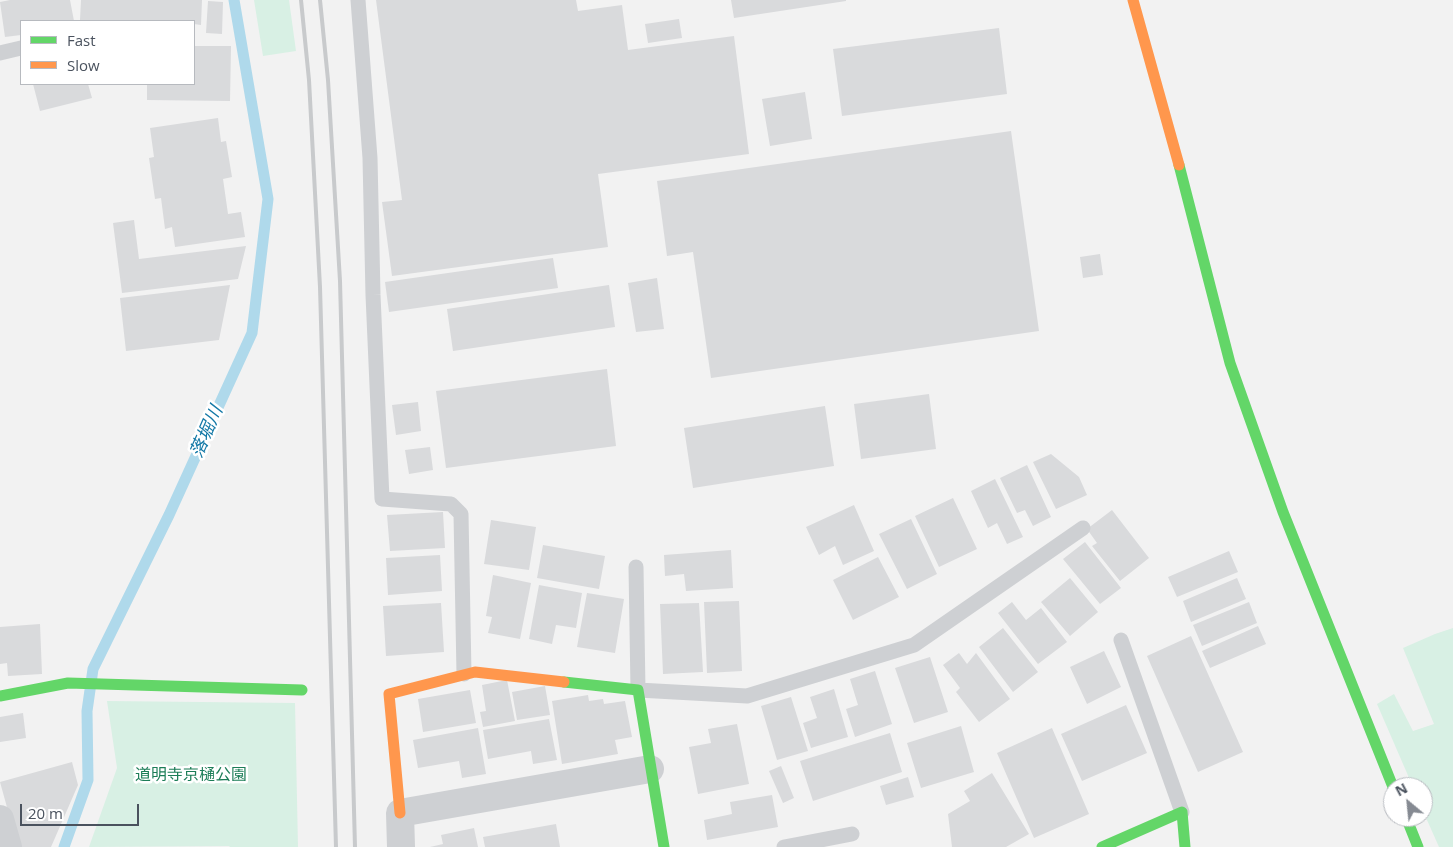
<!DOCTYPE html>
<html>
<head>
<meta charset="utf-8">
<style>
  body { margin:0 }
  #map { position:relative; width:1453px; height:847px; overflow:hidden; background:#f2f2f2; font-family:"Open Sans",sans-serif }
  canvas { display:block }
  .legend { position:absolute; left:20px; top:20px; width:175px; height:65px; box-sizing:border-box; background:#fff; border:1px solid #b7babf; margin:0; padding:6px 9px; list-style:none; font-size:15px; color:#4a525e }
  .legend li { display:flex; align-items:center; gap:10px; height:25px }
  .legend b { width:25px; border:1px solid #b7babf }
  .north { position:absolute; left:1383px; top:777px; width:50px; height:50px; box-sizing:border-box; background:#fff; border:1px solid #b7babf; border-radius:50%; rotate:332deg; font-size:14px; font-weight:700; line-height:20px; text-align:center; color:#4a525e }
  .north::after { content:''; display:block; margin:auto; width:18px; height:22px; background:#858a92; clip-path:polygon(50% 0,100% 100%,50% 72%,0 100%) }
  .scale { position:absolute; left:20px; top:804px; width:119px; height:22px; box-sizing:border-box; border:2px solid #4a525e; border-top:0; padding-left:6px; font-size:15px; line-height:18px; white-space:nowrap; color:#4a525e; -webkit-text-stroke:4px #fff; paint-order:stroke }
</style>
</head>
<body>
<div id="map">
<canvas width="1453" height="847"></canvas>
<ul class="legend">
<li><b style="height:6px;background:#63d668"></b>Fast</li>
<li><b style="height:6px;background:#ff974d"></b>Slow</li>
</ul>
<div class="north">N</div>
<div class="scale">20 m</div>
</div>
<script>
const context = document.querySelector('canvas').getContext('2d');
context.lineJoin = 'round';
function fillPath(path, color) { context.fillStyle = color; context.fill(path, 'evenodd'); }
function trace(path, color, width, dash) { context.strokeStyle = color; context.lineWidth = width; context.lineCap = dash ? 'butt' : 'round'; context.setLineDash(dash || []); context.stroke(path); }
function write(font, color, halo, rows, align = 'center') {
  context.font = font + ' "Open Sans","Noto Sans JP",sans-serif'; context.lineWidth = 5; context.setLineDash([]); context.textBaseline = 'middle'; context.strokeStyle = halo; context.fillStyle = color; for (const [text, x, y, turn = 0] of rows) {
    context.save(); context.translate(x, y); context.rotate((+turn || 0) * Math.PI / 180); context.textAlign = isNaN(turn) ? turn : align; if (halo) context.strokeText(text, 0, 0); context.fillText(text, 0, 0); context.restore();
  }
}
const green = new Path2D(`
  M 254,0 L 289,0 L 296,51 L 263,56 Z
  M 1453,628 L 1453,847 L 1439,847 L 1423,811 L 1423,787 L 1413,787 L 1377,704 L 1394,694 L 1413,731 L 1434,724 L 1403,648 L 1435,634 Z
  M 107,701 L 295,703 L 298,847 L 230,847 L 229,846 L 89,847 L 117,768 Z`);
const stream = new Path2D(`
  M 64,847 L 88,780 L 87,711 L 93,669 L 169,515 L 252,333 L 268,199 L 234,0`);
const building = new Path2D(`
  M 10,0 L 70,0 L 74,21 L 21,21 L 21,35 L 5,37 L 0,2 Z
  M 81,0 L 202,0 L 201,25 L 194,24 L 194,21 L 80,20 Z
  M 376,0 L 576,0 L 578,11 L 622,5 L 628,50 L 734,36 L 749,154 L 598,174 L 608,247 L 392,276 L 382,202 L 402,200 Z
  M 731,0 L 846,0 L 846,1 L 734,18 Z
  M 208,1 L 223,2 L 222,34 L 206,33 Z
  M 679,19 L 682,38 L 648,43 L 645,24 Z
  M 999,28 L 1007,94 L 842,116 L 833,49 Z
  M 194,46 L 231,46 L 230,101 L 147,100 L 147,84 L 194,84 Z
  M 33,84 L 88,84 L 92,98 L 40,111 Z
  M 805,92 L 812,139 L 770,146 L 762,99 Z
  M 218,118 L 221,142 L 226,141 L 232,177 L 223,179 L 228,214 L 241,212 L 245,237 L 175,247 L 172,227 L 165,229 L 161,198 L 155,199 L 149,158 L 154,157 L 150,128 Z
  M 1011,131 L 1039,331 L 711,378 L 693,252 L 667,256 L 657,181 Z
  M 134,220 L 139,259 L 246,246 L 238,279 L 122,293 L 113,223 Z
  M 1100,254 L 1103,275 L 1083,278 L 1080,257 Z
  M 553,258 L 558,288 L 389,312 L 385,282 Z
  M 657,278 L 664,329 L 636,332 L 628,283 Z
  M 230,285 L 219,340 L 126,351 L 120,298 Z
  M 609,285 L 615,327 L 453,351 L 447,309 Z
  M 607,369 L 616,446 L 446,468 L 436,391 Z
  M 929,394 L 936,449 L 861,459 L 854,404 Z
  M 418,402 L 421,431 L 396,435 L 392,405 Z
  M 825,406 L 834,466 L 693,488 L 684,428 Z
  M 430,447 L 433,470 L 409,474 L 405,450 Z
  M 1051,454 L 1079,477 L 1087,495 L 1056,509 L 1033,462 Z
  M 1027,465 L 1051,517 L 1033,526 L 1025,510 L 1017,513 L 1000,478 Z
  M 995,479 L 1023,537 L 1007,544 L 997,523 L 988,528 L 971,491 Z
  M 953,498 L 977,549 L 939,567 L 915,516 Z
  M 854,505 L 874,551 L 843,565 L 835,546 L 819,555 L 806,527 Z
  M 1112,510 L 1149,558 L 1120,581 L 1092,546 L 1097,543 L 1087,529 Z
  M 443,512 L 445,548 L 390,551 L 387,515 Z
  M 911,519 L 937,574 L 907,589 L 879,534 Z
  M 491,520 L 536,527 L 529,570 L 484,564 Z
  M 1085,542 L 1121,588 L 1100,604 L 1063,559 Z
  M 543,545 L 605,556 L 599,589 L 537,578 Z
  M 731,550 L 733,588 L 686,591 L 684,574 L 665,576 L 664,555 Z
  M 1229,551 L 1238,572 L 1177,597 L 1168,577 Z
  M 440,555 L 442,591 L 388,595 L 386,558 Z
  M 878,557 L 899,597 L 853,620 L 833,580 Z
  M 493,575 L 531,583 L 520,639 L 488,633 L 492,617 L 486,616 Z
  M 1070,578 L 1098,612 L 1070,636 L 1041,602 Z
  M 1237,578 L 1246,599 L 1191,622 L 1183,601 Z
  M 539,585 L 582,593 L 576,628 L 556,625 L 552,644 L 529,639 Z
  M 587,593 L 624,599 L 615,653 L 577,647 Z
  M 739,601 L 742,671 L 707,673 L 704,602 Z
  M 1012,602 L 1026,620 L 1041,608 L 1067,642 L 1038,664 L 998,613 Z
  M 1249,602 L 1257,623 L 1202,646 L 1193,625 Z
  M 441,603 L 444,652 L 386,656 L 383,606 Z
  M 699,603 L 703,672 L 663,674 L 660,604 Z
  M 40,624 L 42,674 L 8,676 L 7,663 L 0,664 L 0,627 Z
  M 1258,626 L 1266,644 L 1210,668 L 1202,651 Z
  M 1003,628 L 1038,672 L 1013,692 L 979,647 Z
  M 1191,636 L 1243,752 L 1198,772 L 1147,656 Z
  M 1104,651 L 1121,687 L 1087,704 L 1070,667 Z
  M 959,653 L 967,664 L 976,653 L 1010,699 L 979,722 L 956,692 L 960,688 L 943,665 Z
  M 930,657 L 948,712 L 914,723 L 895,668 Z
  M 875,671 L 892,724 L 855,737 L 846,709 L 858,705 L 850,679 Z
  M 507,680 L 515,721 L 483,727 L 480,712 L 486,711 L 482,685 Z
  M 545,686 L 550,715 L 517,720 L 512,692 Z
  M 834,689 L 848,737 L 811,748 L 803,723 L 817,718 L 810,697 Z
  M 470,690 L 476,723 L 423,732 L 418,699 Z
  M 588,695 L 589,701 L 603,699 L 604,704 L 625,701 L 632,737 L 615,740 L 618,754 L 562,764 L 552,701 Z
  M 791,697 L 808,751 L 777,760 L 761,706 Z
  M 1126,705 L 1147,753 L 1082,781 L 1061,734 Z
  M 23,713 L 26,738 L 0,742 L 0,717 Z
  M 549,719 L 557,760 L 533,764 L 531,751 L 488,759 L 483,730 Z
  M 737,724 L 749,784 L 698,794 L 689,747 L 711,743 L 708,729 Z
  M 961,726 L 974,772 L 921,788 L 907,743 Z
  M 478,728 L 486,774 L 462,778 L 459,761 L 418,768 L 413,740 Z
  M 1052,728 L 1089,814 L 1034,838 L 997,753 Z
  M 890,733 L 902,772 L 813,801 L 800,761 Z
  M 72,762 L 78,785 L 51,847 L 18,847 L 0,782 Z
  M 781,766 L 794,798 L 783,803 L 769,771 Z
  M 992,773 L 1029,834 L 1006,847 L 952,847 L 948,814 L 970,801 L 964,791 Z
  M 908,777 L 914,797 L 886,805 L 880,786 Z
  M 772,795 L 778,827 L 707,840 L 704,820 L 732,814 L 730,802 Z
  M 556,824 L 560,847 L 485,847 L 483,837 Z
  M 474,828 L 478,847 L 430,847 L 443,844 L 441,835 Z`);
const lane = new Path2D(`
  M 358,0 L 370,158 L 373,295 L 382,499 L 451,504 L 461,514 L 464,674
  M 0,53 L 21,48
  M 636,567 L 638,690 L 747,696 L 914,645 L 1083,528
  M 1121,640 L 1182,812
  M 784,847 L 852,834`);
const street = new Path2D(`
  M 0,819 L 8,847
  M 401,847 L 400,813 L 650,769`);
const fast = new Path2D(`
  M 1179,165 L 1230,363 L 1283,512 L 1393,787
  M 564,682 L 638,690 L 664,847
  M 0,696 L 68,683 L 302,690
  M 1406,817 L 1418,847
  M 1102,847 L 1182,812 L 1185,847`);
const slow = new Path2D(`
  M 1133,0 L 1179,165
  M 400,813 L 389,694 L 475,672 L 564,682`);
const rail = new Path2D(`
  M 301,0 L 309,80 L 320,287 L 336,847
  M 320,0 L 328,80 L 340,281 L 355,847`);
const parkNames = [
  ["道明寺京樋公園",191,775]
];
const waterNames = [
  ["落堀川",207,432,-66]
];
fillPath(green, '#d8f0e4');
trace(stream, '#afd9eb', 11);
fillPath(building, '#d9dadc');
trace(lane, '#ced0d3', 15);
trace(street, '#ced0d3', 28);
trace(fast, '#63d668', 11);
trace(slow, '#ff974d', 11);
trace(rail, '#c8cacc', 4);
write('16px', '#1c7d57', '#fff', parkNames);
write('italic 18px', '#1479a7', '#fff', waterNames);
</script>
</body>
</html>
